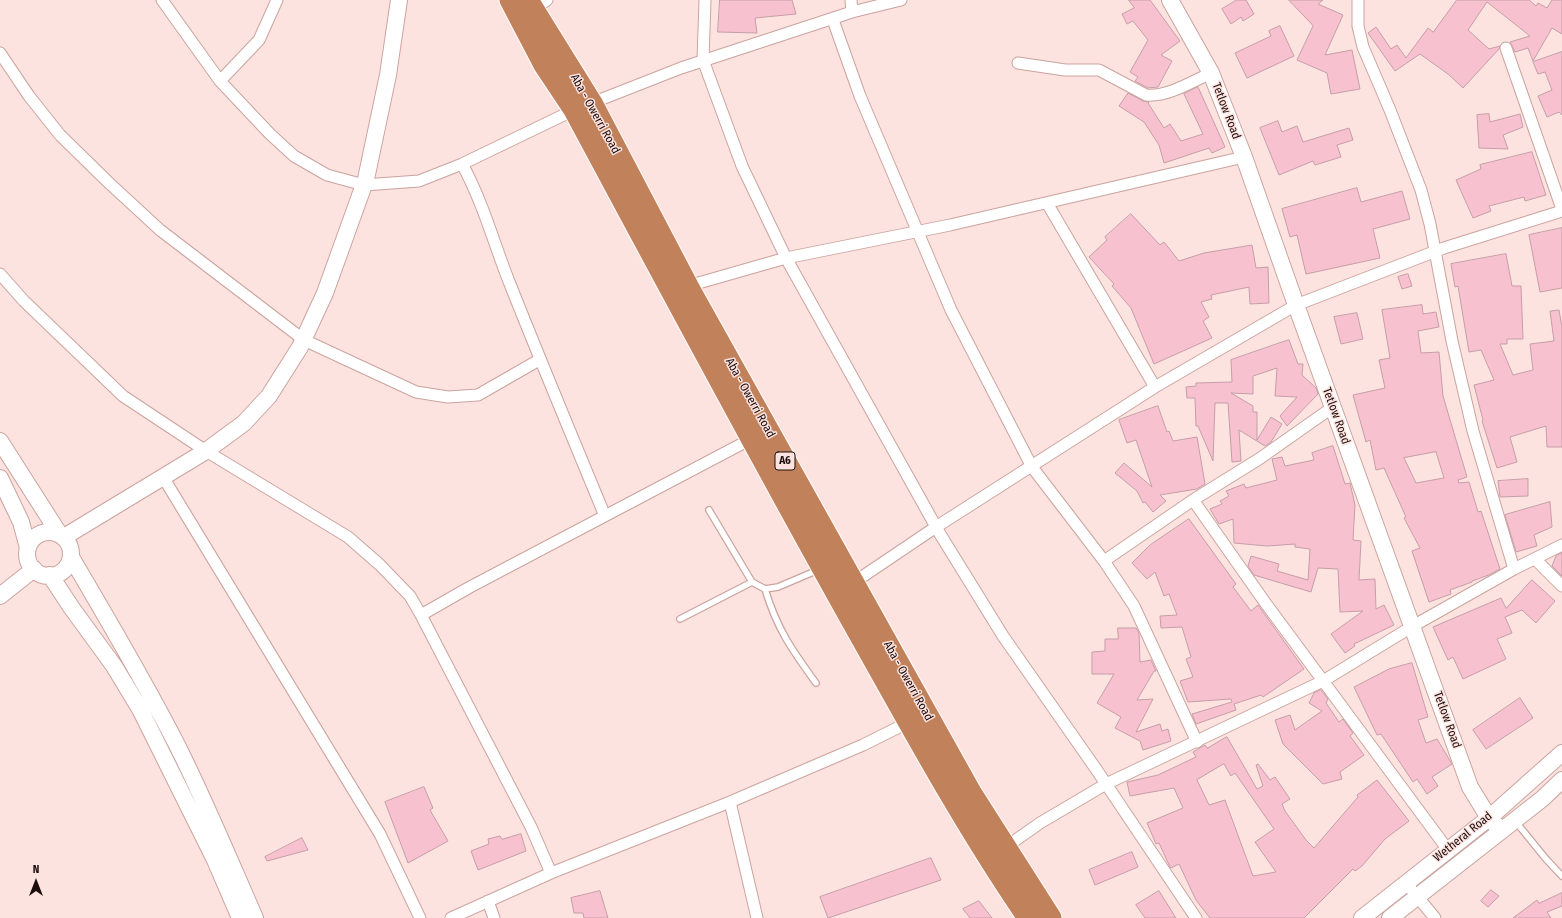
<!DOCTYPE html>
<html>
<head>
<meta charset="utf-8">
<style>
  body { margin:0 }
  #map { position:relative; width:1562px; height:918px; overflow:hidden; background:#fde3df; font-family:"Fira Sans Condensed",sans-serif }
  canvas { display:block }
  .north { position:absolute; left:16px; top:862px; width:40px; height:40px; -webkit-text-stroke:3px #fde3df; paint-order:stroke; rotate:0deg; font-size:11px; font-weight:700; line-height:16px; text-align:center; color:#1c0e0d }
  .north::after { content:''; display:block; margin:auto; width:14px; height:18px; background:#1c0e0d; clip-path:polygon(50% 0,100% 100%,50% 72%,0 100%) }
</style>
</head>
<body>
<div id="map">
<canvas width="1562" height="918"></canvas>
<div class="north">N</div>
</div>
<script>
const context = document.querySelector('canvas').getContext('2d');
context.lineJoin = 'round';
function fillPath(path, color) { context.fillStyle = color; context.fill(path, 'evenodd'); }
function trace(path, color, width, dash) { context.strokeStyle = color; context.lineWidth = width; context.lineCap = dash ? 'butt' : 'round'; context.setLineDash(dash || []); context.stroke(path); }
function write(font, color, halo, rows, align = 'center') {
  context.font = font + ' "Fira Sans Condensed",sans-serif'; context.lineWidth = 3; context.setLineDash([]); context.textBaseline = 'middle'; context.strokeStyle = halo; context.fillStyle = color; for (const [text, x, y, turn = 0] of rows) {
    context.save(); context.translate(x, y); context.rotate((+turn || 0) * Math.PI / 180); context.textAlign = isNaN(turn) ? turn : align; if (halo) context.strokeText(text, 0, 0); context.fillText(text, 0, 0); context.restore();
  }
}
const building = new Path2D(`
  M 720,0 L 792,0 L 796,14 L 755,18 L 757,33 L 718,32 Z
  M 1129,0 L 1150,0 L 1180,41 L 1161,55 L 1172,61 L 1158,87 L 1148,88 L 1135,81 L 1138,77 L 1130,72 L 1148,40 L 1133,21 L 1127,24 L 1122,14 L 1134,8 Z
  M 1237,0 L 1246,0 L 1254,14 L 1243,21 L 1241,17 L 1231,24 L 1222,9 Z
  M 1289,0 L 1323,0 L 1318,4 L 1343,15 L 1325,55 L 1352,50 L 1360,89 L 1331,94 L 1327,73 L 1297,60 L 1313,26 Z
  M 1457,0 L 1529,0 L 1536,6 L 1538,3 L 1547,8 L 1552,0 L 1562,0 L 1562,34 L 1552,28 L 1533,61 L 1528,48 L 1515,52 L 1510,42 L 1530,36 L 1487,2 L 1468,30 L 1489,49 L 1500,46 L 1499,49 L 1463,88 L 1448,74 L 1420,54 L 1395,71 L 1368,33 L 1376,27 L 1391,49 L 1397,45 L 1406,58 L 1428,28 L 1433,32 Z
  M 1280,26 L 1294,56 L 1247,78 L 1235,53 L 1271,36 L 1269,31 Z
  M 1562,52 L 1562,115 L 1559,112 L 1547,117 L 1538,96 L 1552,90 L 1545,72 L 1538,74 L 1533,62 Z
  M 1198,87 L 1225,147 L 1212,153 L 1209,148 L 1164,163 L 1159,145 L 1144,122 L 1119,106 L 1128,93 L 1143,101 L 1149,102 L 1148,103 L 1164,128 L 1170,124 L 1181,141 L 1203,134 L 1184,94 Z
  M 1489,114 L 1490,122 L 1520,114 L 1523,127 L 1503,135 L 1508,149 L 1479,148 L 1477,115 Z
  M 1278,121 L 1282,132 L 1297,126 L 1303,142 L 1349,128 L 1353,140 L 1337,145 L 1341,157 L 1315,165 L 1313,161 L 1279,175 L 1260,128 Z
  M 1532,152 L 1546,195 L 1525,201 L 1524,197 L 1489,206 L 1491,211 L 1473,218 L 1456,180 L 1481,169 L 1480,165 Z
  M 1357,188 L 1361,202 L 1402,191 L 1410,219 L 1373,229 L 1380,258 L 1306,274 L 1297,235 L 1290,237 L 1282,209 Z
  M 1131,214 L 1160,245 L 1164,242 L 1179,261 L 1204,253 L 1252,245 L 1256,268 L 1268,267 L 1269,303 L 1250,304 L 1249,287 L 1211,295 L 1212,299 L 1201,302 L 1209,317 L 1203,321 L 1212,338 L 1154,364 L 1131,308 L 1112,286 L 1114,284 L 1089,257 L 1107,240 L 1105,237 Z
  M 1562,228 L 1562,288 L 1540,292 L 1529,235 Z
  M 1506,254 L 1512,286 L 1521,286 L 1523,339 L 1507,339 L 1507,344 L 1500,344 L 1513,375 L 1533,370 L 1530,344 L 1554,341 L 1550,311 L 1559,310 L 1562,327 L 1562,447 L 1547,447 L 1546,426 L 1510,437 L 1517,462 L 1497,468 L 1482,421 L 1483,420 L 1474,385 L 1494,380 L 1481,350 L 1469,352 L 1458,286 L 1455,287 L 1451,264 Z
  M 1408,274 L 1412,286 L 1402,289 L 1398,277 Z
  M 1422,305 L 1423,314 L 1436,312 L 1439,327 L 1418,331 L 1421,353 L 1439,352 L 1443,396 L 1467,477 L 1458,480 L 1459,483 L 1469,482 L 1478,512 L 1481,511 L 1500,569 L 1489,575 L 1472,581 L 1472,582 L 1450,590 L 1451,594 L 1429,602 L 1412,551 L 1420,548 L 1404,518 L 1406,517 L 1384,468 L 1376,470 L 1370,440 L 1366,442 L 1353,395 L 1385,388 L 1379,360 L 1390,358 L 1382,310 ZM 1436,452 L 1444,478 L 1416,483 L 1404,458 Z
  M 1357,313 L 1363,339 L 1341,344 L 1334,317 Z
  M 1289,340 L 1298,364 L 1303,364 L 1302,375 L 1316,388 L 1318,394 L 1287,426 L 1280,416 L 1297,397 L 1275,396 L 1277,368 L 1253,376 L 1253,394 L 1231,393 L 1253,406 L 1253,412 L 1257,412 L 1257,440 L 1271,417 L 1282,424 L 1271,442 L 1265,446 L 1239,430 L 1241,461 L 1232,462 L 1228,403 L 1215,403 L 1213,461 L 1198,426 L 1196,426 L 1195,398 L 1187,398 L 1186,387 L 1196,386 L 1196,383 L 1232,382 L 1231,360 Z
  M 1158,406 L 1167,432 L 1169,431 L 1173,441 L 1197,437 L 1205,484 L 1197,489 L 1160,495 L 1166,501 L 1153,512 L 1145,502 L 1143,503 L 1137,491 L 1115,473 L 1124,463 L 1152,487 L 1136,440 L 1127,443 L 1119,420 Z
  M 1333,446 L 1345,484 L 1350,483 L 1355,505 L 1353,540 L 1361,541 L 1359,580 L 1375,579 L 1376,609 L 1384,605 L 1394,625 L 1354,644 L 1355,646 L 1345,653 L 1331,634 L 1363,611 L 1340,612 L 1338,569 L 1318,568 L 1311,592 L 1254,575 L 1248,566 L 1251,556 L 1279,564 L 1277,571 L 1308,580 L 1310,549 L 1295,547 L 1295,544 L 1267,546 L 1234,543 L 1233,519 L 1219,524 L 1210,509 L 1222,504 L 1220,501 L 1229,496 L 1226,491 L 1244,484 L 1246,488 L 1277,480 L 1272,459 L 1282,457 L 1285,466 L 1314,460 L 1312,453 Z
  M 1528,479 L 1528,496 L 1500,497 L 1498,481 Z
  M 1550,502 L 1552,527 L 1534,535 L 1537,546 L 1516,552 L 1505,515 Z
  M 1189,519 L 1236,584 L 1233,587 L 1251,611 L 1258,605 L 1304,669 L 1263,697 L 1261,695 L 1234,704 L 1236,710 L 1196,724 L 1192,714 L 1232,702 L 1231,699 L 1188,702 L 1180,681 L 1193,677 L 1186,659 L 1191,657 L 1182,627 L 1161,628 L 1160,616 L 1177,615 L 1169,594 L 1164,596 L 1155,572 L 1147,579 L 1132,563 L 1150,545 Z
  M 1562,553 L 1562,576 L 1552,566 L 1556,556 Z
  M 1532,580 L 1555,601 L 1536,623 L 1522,610 L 1505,617 L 1512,633 L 1497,639 L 1506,659 L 1463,679 L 1453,657 L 1448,660 L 1433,627 L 1501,598 L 1506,608 Z
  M 1118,628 L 1136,628 L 1139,633 L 1140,662 L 1151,660 L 1156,671 L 1154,671 L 1137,700 L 1153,699 L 1136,732 L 1160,724 L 1162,731 L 1168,729 L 1171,741 L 1143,750 L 1140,741 L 1115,728 L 1121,717 L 1097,703 L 1114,674 L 1092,674 L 1092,652 L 1105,651 L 1105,639 L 1118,639 Z
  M 1412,663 L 1428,717 L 1418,720 L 1426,743 L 1437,739 L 1452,764 L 1432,777 L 1438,786 L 1427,794 L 1417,779 L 1413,782 L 1381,734 L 1377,735 L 1354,687 L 1389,669 Z
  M 1321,690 L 1328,699 L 1326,703 L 1339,722 L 1343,719 L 1353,733 L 1350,736 L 1364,755 L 1340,772 L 1342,779 L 1323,784 L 1283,744 L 1275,720 L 1290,715 L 1295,730 L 1322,711 L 1309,703 L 1314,693 Z
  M 1520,698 L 1533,718 L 1486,749 L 1473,730 Z
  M 1227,737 L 1257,789 L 1263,786 L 1256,765 L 1258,764 L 1270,780 L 1275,777 L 1290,799 L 1282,804 L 1285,811 L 1306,840 L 1314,848 L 1358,797 L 1357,795 L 1377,780 L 1409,821 L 1385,839 L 1362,866 L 1355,871 L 1353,869 L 1304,918 L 1210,918 L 1196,900 L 1179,864 L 1171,868 L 1170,867 L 1159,843 L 1156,844 L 1147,823 L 1183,808 L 1174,788 L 1130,796 L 1127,782 L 1158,775 L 1196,757 L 1193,752 L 1205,745 L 1207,748 ZM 1224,764 L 1231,776 L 1235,773 L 1274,829 L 1255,842 L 1276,872 L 1253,876 L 1225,800 L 1209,805 L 1197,780 Z
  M 424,787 L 433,808 L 430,810 L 448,841 L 408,863 L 385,802 Z
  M 521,834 L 526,851 L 478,870 L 471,851 L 489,844 L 488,839 L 500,836 L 502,839 Z
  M 302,838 L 308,850 L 267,861 L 265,857 Z
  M 1132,852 L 1138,867 L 1095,885 L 1089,870 Z
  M 931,858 L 941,880 L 828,918 L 820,897 Z
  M 1491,890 L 1499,896 L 1488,907 L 1481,901 Z
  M 600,891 L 608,918 L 584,918 L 583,913 L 574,913 L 571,898 Z
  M 1159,891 L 1176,918 L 1145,918 L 1136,905 Z
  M 1562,893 L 1562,906 L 1547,912 L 1551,918 L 1513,918 L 1537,900 L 1539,903 Z
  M 979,901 L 992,918 L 970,918 L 963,909 Z`);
const lane = new Path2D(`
  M 709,510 L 752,582 L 765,589 L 778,587 L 818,570
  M 765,589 C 777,629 792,650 816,683
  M 680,619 L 752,582
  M 1516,822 L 1546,859 L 1562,876`);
const street = new Path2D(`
  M 162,0 L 220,81 L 270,134 L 294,156 L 327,175 L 364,185 L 419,181 L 462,164 L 574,110 L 681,68 L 852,12 L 901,0
  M 705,0 L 703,60 L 742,166 L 786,258 L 940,534 L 1003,636 L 1096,769 L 1196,918
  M 851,0 L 852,12
  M 1358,0 L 1358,26 L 1363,47 L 1390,110 L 1421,190 L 1430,224 L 1452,341 L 1473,431 L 1514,569
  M 533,10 L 547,0
  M 833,20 L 860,96 L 951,310 L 1032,467 L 1104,561 L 1134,606 L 1197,742
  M 1506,48 L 1562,209
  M 0,53 L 29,96 L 60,135 L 108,182 L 160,230 L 304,340 L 416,392 L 448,397 L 478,395 L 539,360
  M 1018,63 L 1065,70 L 1099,70 L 1146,95 C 1168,97 1191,82 1211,73
  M 220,81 L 259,40 L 277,0
  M 462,164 C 483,202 494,244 510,284 C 541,362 573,439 605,516
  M 1047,203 L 1155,387
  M 0,274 L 24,301 L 123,396 L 206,451 L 348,537 L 380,565 L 410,596 L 421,615 L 531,827 L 551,873
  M 688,286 L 786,258 L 950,225 L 1244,157
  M 163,477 L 380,834 L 420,918
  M 1193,500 L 1264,601 L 1448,850
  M 1535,559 L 1562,586
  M 1104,561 L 1193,500 L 1259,459 L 1333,407
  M 850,585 L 936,527 L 1155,387 L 1296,305 L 1444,248 L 1562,211
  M 421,615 L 470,587 L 751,439
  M 730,802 L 757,918
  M 1003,849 L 1040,823 L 1106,784 L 1323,681 L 1413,626 L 1514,569 L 1562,545
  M 1406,883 L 1435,918
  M 488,901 L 494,918
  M 451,918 L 551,873 L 730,802 L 863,745 L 911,721`);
const secondary = new Path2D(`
  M 1170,0 L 1211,73 L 1244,157 L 1296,305 L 1470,787 L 1489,818 L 1501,830
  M 0,441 L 60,535
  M 0,478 L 21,522 L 28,548
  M27 554a22 22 0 1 1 44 0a22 22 0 1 1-44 0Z
  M 64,537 L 206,451 L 244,423 L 269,396 L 300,347 L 325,293 L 366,179 L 388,75 L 399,0
  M 71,557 C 108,620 145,682 178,747 C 206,803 230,861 255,918
  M 50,575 L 71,607 L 114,666 L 140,709 L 215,860 L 240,918
  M 0,596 L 34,569
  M 1362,918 L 1489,818 L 1562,753
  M 1390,918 L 1542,799 L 1562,780`);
const highway = new Path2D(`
  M 510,0 L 544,65 L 574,110 C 665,280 756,450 850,618 C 907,719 962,822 1028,918
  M 528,0 L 592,103 L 688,286 L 972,794 L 1051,918`);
const shields = [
  [785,461,20]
];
const shieldNames = [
  ["A6",785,461]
];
const streetNames = [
  ["Tetlow Road",1226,111,69],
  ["Aba - Owerri Road",595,114,61],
  ["Aba - Owerri Road",750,398,61],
  ["Tetlow Road",1336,416,70],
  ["Aba - Owerri Road",908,681,61],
  ["Tetlow Road",1447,720,70],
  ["Wetheral Road",1463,837,-39]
];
fillPath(building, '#f8c1d0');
trace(building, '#c59da8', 1);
trace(lane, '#cba39e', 8);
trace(street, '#cba39e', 13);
trace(secondary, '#cba39e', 18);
trace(highway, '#fff', 23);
trace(lane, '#fff', 5.5);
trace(street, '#fff', 11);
trace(secondary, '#fff', 16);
trace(highway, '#c1825b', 21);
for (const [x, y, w] of shields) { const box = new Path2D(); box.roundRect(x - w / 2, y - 9, w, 18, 3); context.fillStyle = '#fde3df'; context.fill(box); trace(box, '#1c0e0d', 1); }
write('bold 11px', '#1c0e0d', null, shieldNames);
write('12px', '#1c0e0d', '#fde3df', streetNames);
</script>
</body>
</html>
